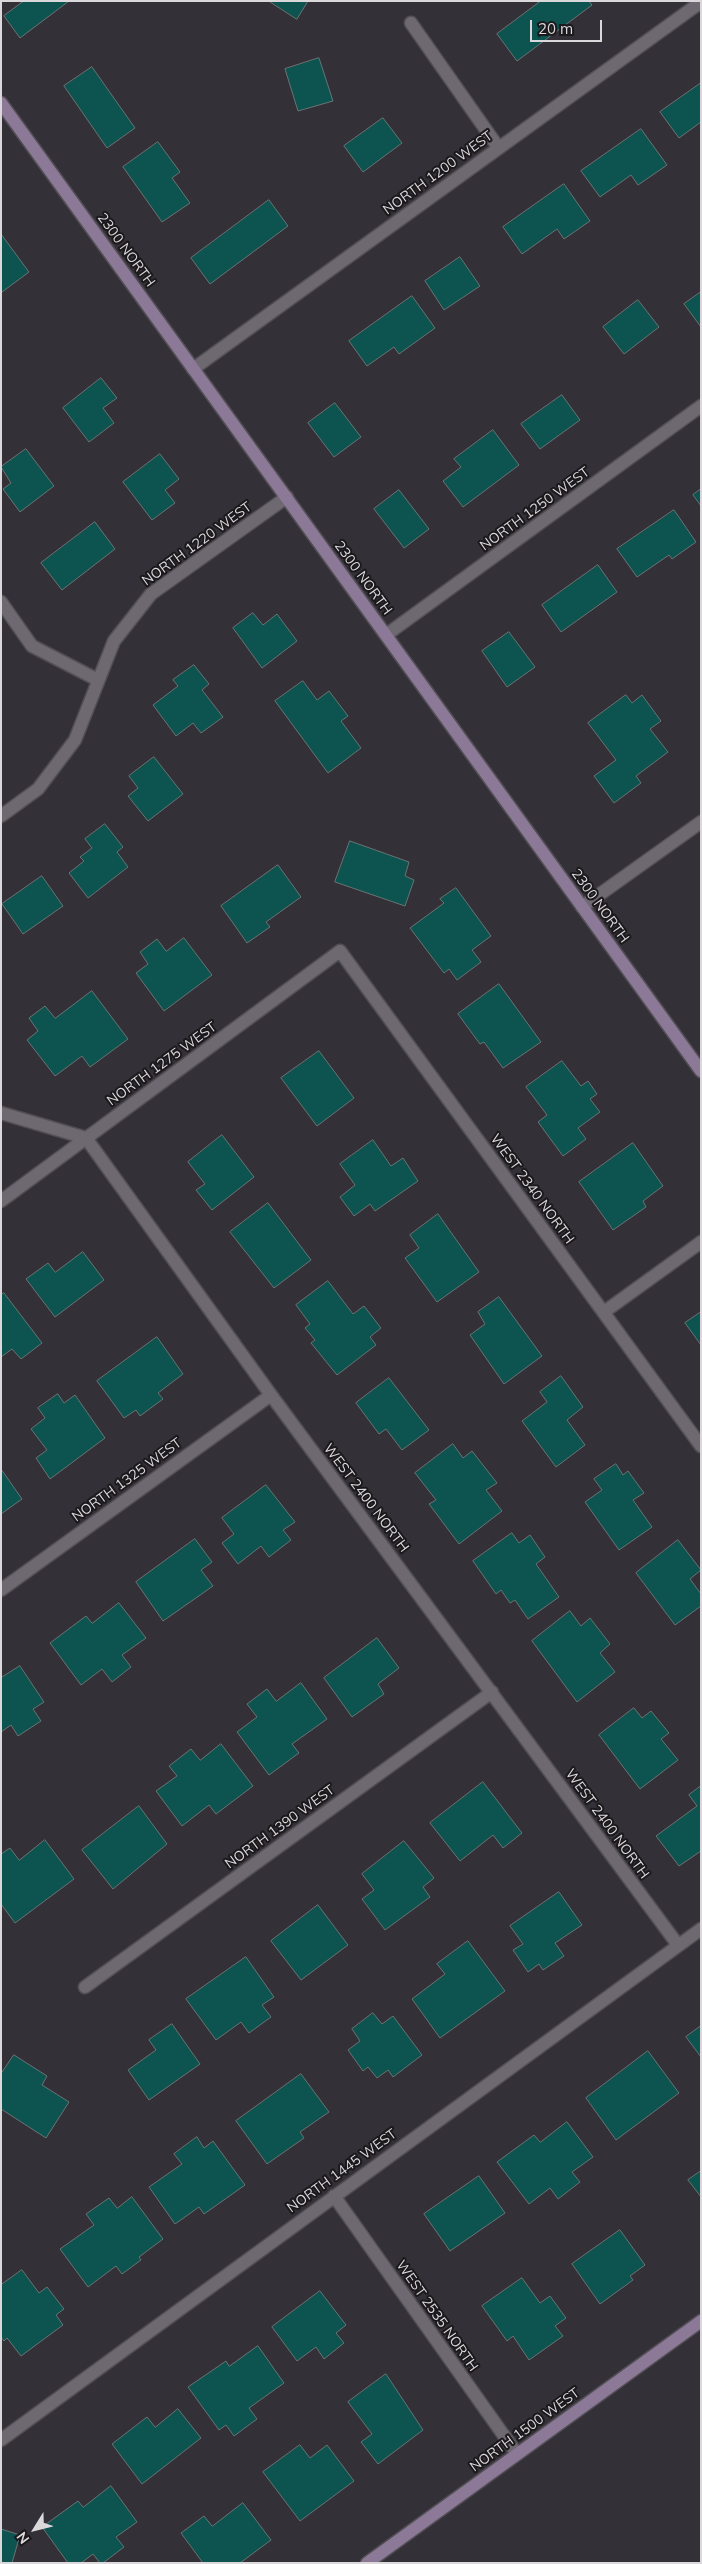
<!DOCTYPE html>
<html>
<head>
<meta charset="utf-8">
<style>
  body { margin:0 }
  #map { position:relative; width:702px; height:2564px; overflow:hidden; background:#343037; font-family:Mulish,sans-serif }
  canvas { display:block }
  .frame { position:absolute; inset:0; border:2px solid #dbd8dc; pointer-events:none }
  .north { position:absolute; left:10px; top:2504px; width:50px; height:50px; -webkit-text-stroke:4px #1b191c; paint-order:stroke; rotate:234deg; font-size:14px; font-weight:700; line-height:20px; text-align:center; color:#dbd8dc }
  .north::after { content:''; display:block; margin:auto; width:18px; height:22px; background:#dbd8dc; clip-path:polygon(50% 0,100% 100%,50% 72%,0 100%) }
  .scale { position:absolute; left:530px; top:20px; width:72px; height:22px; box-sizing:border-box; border:2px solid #dbd8dc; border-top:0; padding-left:6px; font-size:15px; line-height:18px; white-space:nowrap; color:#dbd8dc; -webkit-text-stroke:4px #1b191c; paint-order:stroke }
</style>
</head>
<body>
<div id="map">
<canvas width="702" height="2564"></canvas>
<div class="frame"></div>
<div class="north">N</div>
<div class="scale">20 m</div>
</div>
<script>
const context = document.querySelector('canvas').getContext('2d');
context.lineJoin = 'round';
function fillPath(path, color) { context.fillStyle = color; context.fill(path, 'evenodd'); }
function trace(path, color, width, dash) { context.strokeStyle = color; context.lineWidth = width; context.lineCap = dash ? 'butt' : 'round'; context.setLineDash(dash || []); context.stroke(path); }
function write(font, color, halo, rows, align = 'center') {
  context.font = font + ' Mulish,sans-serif'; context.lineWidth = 4; context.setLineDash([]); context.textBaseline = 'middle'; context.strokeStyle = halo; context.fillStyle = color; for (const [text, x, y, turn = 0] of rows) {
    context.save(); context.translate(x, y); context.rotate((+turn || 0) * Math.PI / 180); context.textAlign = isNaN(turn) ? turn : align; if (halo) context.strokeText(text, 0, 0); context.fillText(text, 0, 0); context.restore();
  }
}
const building = new Path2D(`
  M 24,1 L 69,1 L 20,38 L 4,16 Z
  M 269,1 L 308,1 L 297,19 Z
  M 541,1 L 589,1 L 592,5 L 517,61 L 497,34 Z
  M 319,58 L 333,101 L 298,111 L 285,69 Z
  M 92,67 L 135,128 L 107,148 L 64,86 Z
  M 701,83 L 701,122 L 679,138 L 660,112 Z
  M 383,118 L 402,143 L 363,172 L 344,146 Z
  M 641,129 L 667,165 L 638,185 L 631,175 L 600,197 L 581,171 Z
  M 158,142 L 180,172 L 172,178 L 190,203 L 162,222 L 123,167 Z
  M 564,184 L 590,221 L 564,239 L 557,229 L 522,254 L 503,227 Z
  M 269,200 L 288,226 L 210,284 L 191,258 Z
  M 1,234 L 29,272 L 2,292 L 1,291 Z
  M 460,257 L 480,286 L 444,310 L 425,281 Z
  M 701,292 L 701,327 L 684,304 Z
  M 412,296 L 435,328 L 399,354 L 394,347 L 367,366 L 349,341 Z
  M 638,300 L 659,327 L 624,354 L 603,327 Z
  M 101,378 L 117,398 L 103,408 L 114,423 L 89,442 L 63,408 Z
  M 562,395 L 580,420 L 540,449 L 521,424 Z
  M 335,403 L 361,437 L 334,457 L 308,423 Z
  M 493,430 L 519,465 L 463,507 L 443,481 L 461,467 L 454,459 Z
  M 26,449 L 54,486 L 20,512 L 3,489 L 11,483 L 1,467 Z
  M 160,454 L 179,479 L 165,490 L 175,503 L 152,520 L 123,482 Z
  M 701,489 L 701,506 L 693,495 Z
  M 399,490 L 429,529 L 404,548 L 374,509 Z
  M 674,510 L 696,542 L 672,559 L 669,555 L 637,577 L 617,549 Z
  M 95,522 L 115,549 L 62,590 L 41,563 Z
  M 598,565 L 617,592 L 561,632 L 542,605 Z
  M 253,613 L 263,625 L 277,614 L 297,641 L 262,668 L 233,628 Z
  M 509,632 L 535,667 L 507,687 L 482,651 Z
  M 194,665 L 209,684 L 202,690 L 223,717 L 201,733 L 193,723 L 176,736 L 153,705 L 178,686 L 173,680 Z
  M 303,681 L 317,700 L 329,691 L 348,716 L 341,721 L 361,748 L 328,773 L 275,701 Z
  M 626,695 L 632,703 L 642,695 L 661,721 L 650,729 L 668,752 L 636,776 L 641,783 L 614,803 L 594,776 L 616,760 L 588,723 Z
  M 154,757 L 183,794 L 148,821 L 128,796 L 138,788 L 129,776 Z
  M 105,824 L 123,847 L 117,852 L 128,867 L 88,898 L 69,873 L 84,861 L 80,857 L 92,848 L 85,839 Z
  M 350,841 L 409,862 L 405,876 L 414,880 L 405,906 L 335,882 Z
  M 278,865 L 301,897 L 266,922 L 270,927 L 247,943 L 221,906 Z
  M 42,876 L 63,906 L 23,934 L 2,904 Z
  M 456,888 L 491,936 L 472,950 L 481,962 L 457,980 L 449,969 L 444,973 L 410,928 L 444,903 L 440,899 Z
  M 184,938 L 212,975 L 164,1011 L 136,973 L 148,964 L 140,952 L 157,939 L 166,951 Z
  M 499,984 L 541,1042 L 503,1068 L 484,1042 L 480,1044 L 458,1014 Z
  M 92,991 L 128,1039 L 90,1067 L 82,1056 L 55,1076 L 27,1040 L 38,1031 L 29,1018 L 45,1006 L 55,1018 Z
  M 319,1051 L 354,1098 L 317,1126 L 281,1078 Z
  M 562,1061 L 581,1086 L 588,1081 L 597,1094 L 590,1099 L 600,1112 L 578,1128 L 586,1139 L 563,1156 L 538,1122 L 547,1115 L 526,1087 Z
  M 222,1135 L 254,1177 L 212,1210 L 196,1190 L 205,1184 L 188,1162 Z
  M 373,1140 L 391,1166 L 403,1158 L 418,1181 L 375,1211 L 370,1204 L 354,1216 L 340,1197 L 355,1185 L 340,1164 Z
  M 633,1143 L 663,1186 L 643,1201 L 646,1207 L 613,1230 L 579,1182 Z
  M 268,1203 L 311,1260 L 274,1288 L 230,1232 Z
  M 438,1214 L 479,1272 L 437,1302 L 405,1258 L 419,1248 L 410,1235 Z
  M 83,1252 L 104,1280 L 55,1317 L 26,1279 L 48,1263 L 55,1272 Z
  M 328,1281 L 353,1314 L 364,1306 L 381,1328 L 370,1337 L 376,1345 L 337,1375 L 311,1343 L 315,1340 L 305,1328 L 310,1324 L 296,1305 Z
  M 4,1293 L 42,1343 L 21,1359 L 12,1349 L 1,1357 L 1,1295 Z
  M 499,1297 L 542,1356 L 504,1384 L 470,1335 L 485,1324 L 478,1312 Z
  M 701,1312 L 701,1345 L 685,1323 Z
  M 157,1337 L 183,1374 L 158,1393 L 163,1399 L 140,1416 L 136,1410 L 124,1418 L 97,1381 Z
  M 561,1376 L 583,1407 L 567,1420 L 585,1445 L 556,1467 L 522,1421 L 547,1402 L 540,1392 Z
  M 389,1378 L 429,1430 L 402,1450 L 386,1429 L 379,1434 L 356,1403 Z
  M 58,1394 L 64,1403 L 75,1395 L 105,1438 L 50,1479 L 36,1458 L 47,1450 L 31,1429 L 45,1418 L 38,1408 Z
  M 453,1444 L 463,1458 L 472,1451 L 497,1483 L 486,1490 L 502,1511 L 459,1544 L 429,1504 L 436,1500 L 415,1473 Z
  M 616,1464 L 623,1475 L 628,1471 L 644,1493 L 633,1500 L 652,1527 L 619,1550 L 585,1502 L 602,1490 L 594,1479 Z
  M 1,1469 L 22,1499 L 1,1514 Z
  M 266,1485 L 295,1522 L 283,1530 L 291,1540 L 269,1557 L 261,1546 L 238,1564 L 222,1543 L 234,1534 L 222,1518 Z
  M 512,1533 L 519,1543 L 530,1535 L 545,1557 L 536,1564 L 559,1597 L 528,1619 L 515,1600 L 510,1603 L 501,1590 L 496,1594 L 473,1561 Z
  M 195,1539 L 212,1562 L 201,1570 L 213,1586 L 163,1621 L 136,1582 Z
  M 678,1540 L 701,1570 L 690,1579 L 701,1594 L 701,1606 L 675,1625 L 636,1573 Z
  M 119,1603 L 146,1638 L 122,1655 L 131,1667 L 112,1682 L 102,1669 L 81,1685 L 50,1643 L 86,1616 L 92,1623 Z
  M 570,1611 L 581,1626 L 590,1618 L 610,1644 L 600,1653 L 615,1672 L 577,1702 L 532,1641 Z
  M 377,1638 L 399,1668 L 378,1684 L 384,1694 L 352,1717 L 324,1678 Z
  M 20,1666 L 44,1702 L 33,1709 L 41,1721 L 18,1736 L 11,1725 L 1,1732 L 1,1678 Z
  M 301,1683 L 327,1719 L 292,1744 L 299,1753 L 269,1775 L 237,1732 L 257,1717 L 247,1704 L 267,1689 L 276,1701 Z
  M 634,1708 L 642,1718 L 651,1711 L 669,1733 L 661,1739 L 678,1760 L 640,1789 L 599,1735 Z
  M 221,1744 L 253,1786 L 216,1814 L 209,1805 L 182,1826 L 156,1791 L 177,1776 L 169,1766 L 191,1749 L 200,1760 Z
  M 483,1782 L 522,1833 L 503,1848 L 493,1835 L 460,1861 L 430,1823 Z
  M 701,1786 L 701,1851 L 679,1866 L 656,1836 L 697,1806 L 689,1795 Z
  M 139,1806 L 167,1844 L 113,1889 L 82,1850 Z
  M 45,1840 L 74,1879 L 15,1923 L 1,1904 L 1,1854 L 10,1848 L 19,1860 Z
  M 404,1841 L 434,1878 L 423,1887 L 430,1897 L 385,1930 L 362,1899 L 374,1890 L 362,1874 Z
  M 559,1892 L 582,1925 L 555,1943 L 564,1956 L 543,1970 L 539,1964 L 528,1972 L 513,1950 L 523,1944 L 510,1926 Z
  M 318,1905 L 348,1945 L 301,1980 L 271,1941 Z
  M 468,1941 L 505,1991 L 440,2038 L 412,1999 L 445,1974 L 437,1964 Z
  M 246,1957 L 274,1997 L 262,2005 L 271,2017 L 249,2033 L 241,2022 L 216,2040 L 186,1999 Z
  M 373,2013 L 382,2024 L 393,2016 L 422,2055 L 393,2077 L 388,2070 L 377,2078 L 368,2067 L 363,2071 L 348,2050 L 360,2041 L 352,2029 Z
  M 172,2024 L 200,2064 L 149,2100 L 128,2070 L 156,2050 L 149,2040 Z
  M 701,2026 L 701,2057 L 686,2037 Z
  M 648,2051 L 679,2093 L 616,2140 L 586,2098 Z
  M 14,2055 L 47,2076 L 42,2085 L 69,2102 L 46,2138 L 1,2109 L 1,2074 Z
  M 301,2074 L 329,2112 L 300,2132 L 304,2138 L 267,2164 L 236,2121 Z
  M 567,2122 L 593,2157 L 572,2172 L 580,2182 L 558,2199 L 550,2188 L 529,2204 L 497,2162 L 534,2135 L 540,2142 Z
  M 197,2137 L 204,2148 L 213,2141 L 245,2185 L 204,2214 L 199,2207 L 175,2224 L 149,2187 L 182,2164 L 174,2154 Z
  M 701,2171 L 701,2197 L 688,2180 Z
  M 479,2176 L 505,2213 L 450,2251 L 424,2214 Z
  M 132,2197 L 163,2239 L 139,2257 L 141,2260 L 122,2274 L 116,2266 L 88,2287 L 60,2249 L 94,2225 L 86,2214 L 109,2198 L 117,2208 Z
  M 620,2230 L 645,2265 L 630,2276 L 633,2280 L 600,2304 L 572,2264 Z
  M 22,2270 L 39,2293 L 47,2287 L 64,2309 L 56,2315 L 63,2325 L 21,2356 L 7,2338 L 4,2341 L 1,2337 L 1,2285 Z
  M 522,2278 L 540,2303 L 550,2296 L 566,2318 L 555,2326 L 563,2336 L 529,2360 L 513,2336 L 507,2341 L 482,2306 Z
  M 320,2291 L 346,2325 L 336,2333 L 344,2343 L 324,2359 L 316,2347 L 297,2361 L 272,2327 Z
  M 258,2346 L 284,2383 L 249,2408 L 257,2419 L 234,2436 L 226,2425 L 219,2430 L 188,2387 L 226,2361 L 229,2366 Z
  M 386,2374 L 423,2430 L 378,2464 L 361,2442 L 372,2434 L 348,2402 Z
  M 178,2409 L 201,2438 L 142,2484 L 112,2444 L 147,2417 L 155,2427 Z
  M 300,2445 L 310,2458 L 327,2445 L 354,2481 L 300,2521 L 263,2472 Z
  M 111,2486 L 137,2522 L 116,2537 L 124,2547 L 103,2563 L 100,2563 L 93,2554 L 81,2563 L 68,2563 L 42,2527 L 78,2501 L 83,2507 Z
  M 243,2503 L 271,2540 L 240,2563 L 203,2563 L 181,2533 L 204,2516 L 212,2526 Z
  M 1,2529 L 20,2535 L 12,2563 L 1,2563 Z`);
const street = new Path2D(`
  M 411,23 L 498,147
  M 193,369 L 701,2
  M 1,602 L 32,646 L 98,680
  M 386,635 L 701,406
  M 1,816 L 38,789 L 75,740 L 114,641 L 151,594 L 287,497
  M 582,907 L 701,822
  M 1,1113 L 86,1138 L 271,1395 L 678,1945
  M 1,1201 L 340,951 L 701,1446
  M 604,1312 L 701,1242
  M 1,1590 L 271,1395
  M 85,1987 L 492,1692
  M 334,2196 L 517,2454
  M 1,2440 L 701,1929`);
const secondary = new Path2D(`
  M 1,103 L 701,1071
  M 367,2563 L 701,2321`);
const streetNames = [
  ["NORTH 1200 WEST",438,173,-36],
  ["2300 NORTH",126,250,54],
  ["NORTH 1250 WEST",535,509,-36],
  ["NORTH 1220 WEST",197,544,-36],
  ["2300 NORTH",363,578,54],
  ["2300 NORTH",600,906,54],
  ["NORTH 1275 WEST",162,1064,-36],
  ["WEST 2340 NORTH",532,1189,54],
  ["NORTH 1325 WEST",127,1480,-36],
  ["WEST 2400 NORTH",366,1498,53],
  ["WEST 2400 NORTH",607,1824,54],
  ["NORTH 1390 WEST",280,1827,-36],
  ["NORTH 1445 WEST",342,2171,-36],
  ["WEST 2535 NORTH",437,2316,55],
  ["NORTH 1500 WEST",525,2430,-36]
];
fillPath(building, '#0d534f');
trace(building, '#697473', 1);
trace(street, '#514e54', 15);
trace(secondary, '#514e54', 15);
trace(street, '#6e6971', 12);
trace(secondary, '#8c7897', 12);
write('14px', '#dbd8dc', '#1b191c', streetNames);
</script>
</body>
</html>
